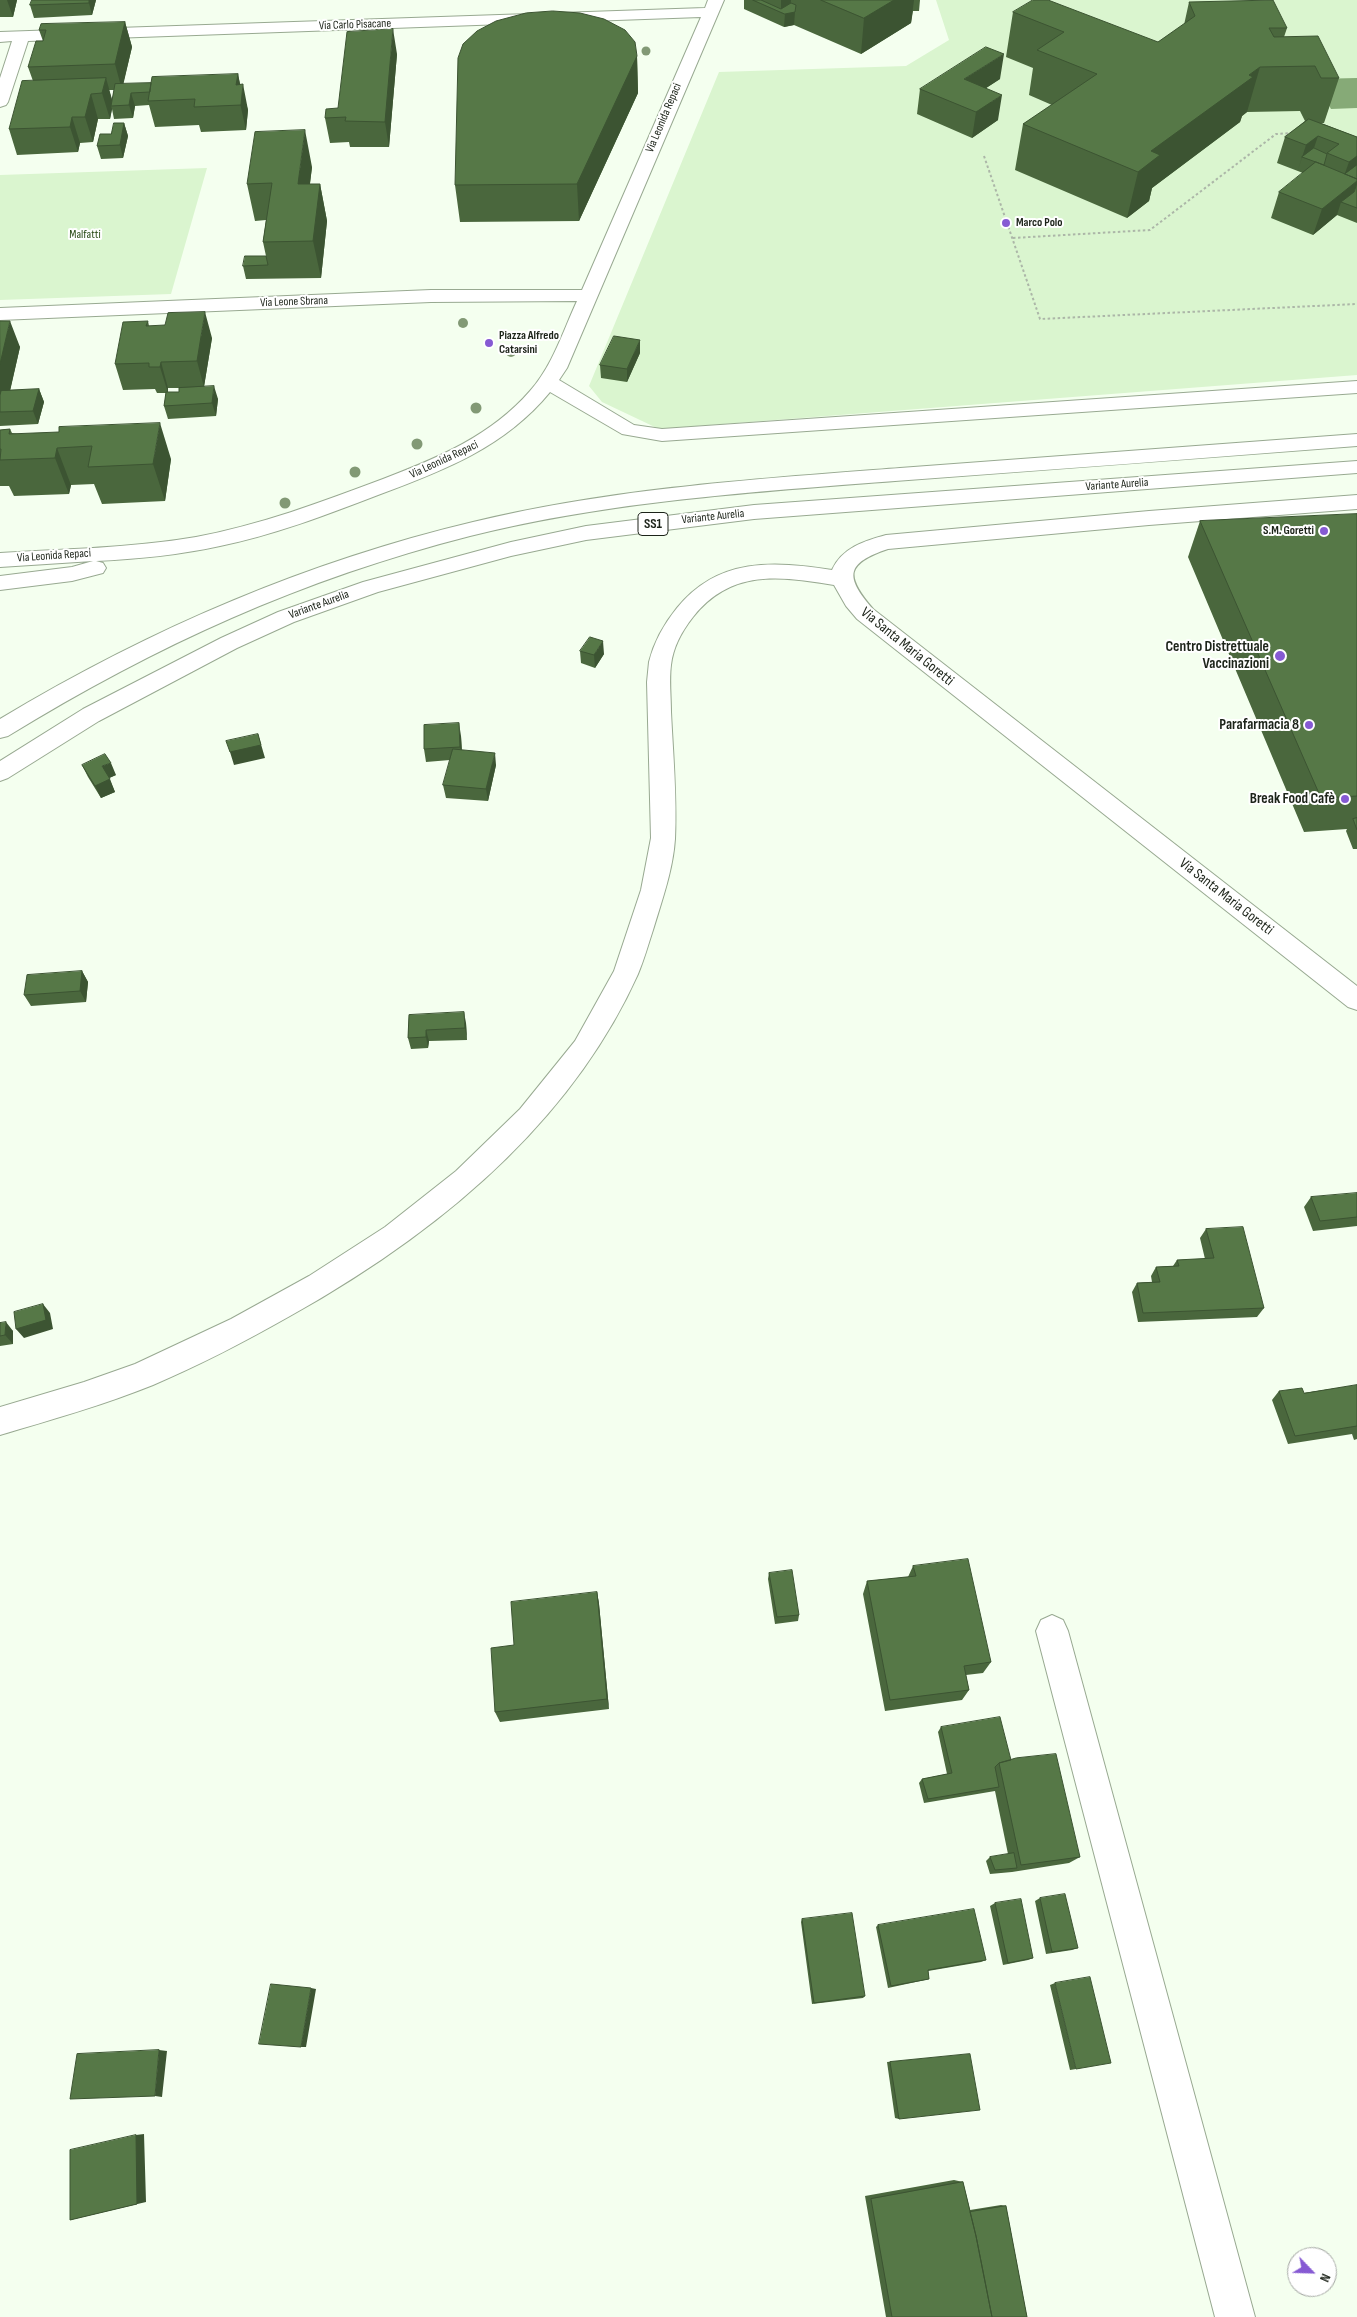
<!DOCTYPE html>
<html>
<head>
<meta charset="utf-8">
<style>
  body { margin:0 }
  #map { position:relative; width:1357px; height:2317px; overflow:hidden; background:#f4ffef; font-family:"Sofia Sans Condensed",sans-serif }
  canvas { display:block }
  .north { position:absolute; left:1287px; top:2247px; width:50px; height:50px; box-sizing:border-box; background:#fff; border:1px solid #a4a7a3; border-radius:50%; rotate:114deg; font-size:14px; font-weight:700; line-height:20px; text-align:center; color:#1c2319 }
  .north::after { content:''; display:block; margin:auto; width:18px; height:22px; background:#865ad3; clip-path:polygon(50% 0,100% 100%,50% 72%,0 100%) }
</style>
</head>
<body>
<div id="map">
<canvas width="1357" height="2317"></canvas>
<div class="north">N</div>
</div>
<script>
const context = document.querySelector('canvas').getContext('2d');
context.lineJoin = 'round';
function fillPath(path, color) { context.fillStyle = color; context.fill(path, 'evenodd'); }
function trace(path, color, width, dash) { context.strokeStyle = color; context.lineWidth = width; context.lineCap = dash ? 'butt' : 'round'; context.setLineDash(dash || []); context.stroke(path); }
function write(font, color, halo, rows, align = 'center') {
  context.font = font + ' "Sofia Sans Condensed",sans-serif'; context.lineWidth = 4; context.setLineDash([]); context.textBaseline = 'middle'; context.strokeStyle = halo; context.fillStyle = color; for (const [text, x, y, turn = 0] of rows) {
    context.save(); context.translate(x, y); context.rotate((+turn || 0) * Math.PI / 180); context.textAlign = isNaN(turn) ? turn : align; if (halo) context.strokeText(text, 0, 0); context.fillText(text, 0, 0); context.restore();
  }
}
const green = new Path2D(`
  M 936,0 L 1357,0 L 1357,375 L 659,429 L 602,402 L 589,386 L 719,72 L 906,66 L 949,40 Z
  M 207,168 L 171,294 L 0,300 L 0,175 Z`);
const water = new Path2D(`
  M 1357,78 L 1357,108 L 1331,109 L 1315,79 Z`);
const path = new Path2D(`
  M 984,156 L 1040,319 L 1357,304
  M 1013,238 L 1150,230 L 1276,134 L 1292,133`);
const minor = new Path2D(`
  M 708,0 L 724,0 L 567,368 L 559,380 L 634,425 L 662,429 L 1357,381 L 1357,393 L 662,441 L 622,434 L 550,392 C 505,447 443,471 378,495 C 326,515 274,535 220,546 C 179,555 138,559 96,561 L 103,563 L 106,568 L 103,573 L 72,581 L 0,590 L 0,576 L 72,567 L 93,561 L 0,567 L 0,553 C 65,549 131,548 196,537 C 260,525 322,502 383,479 C 438,458 491,436 530,391 C 553,365 563,331 577,301 L 431,302 L 0,320 L 0,308 L 431,290 L 582,290 L 701,17 L 28,41 L 8,102 L 6,105 L 0,107 L 0,78 L 12,41 L 0,42 L 0,32 L 705,8 Z
  M 1357,495 L 1357,509 L 1149,525 L 888,549 C 846,563 844,576 873,609 L 1357,986 L 1357,1010 L 1348,1007 L 857,619 L 846,606 L 834,585 C 779,576 731,569 693,617 C 682,631 673,647 671,665 C 669,680 671,696 671,712 C 673,754 677,797 675,839 C 673,870 662,900 653,930 C 648,945 644,960 638,974 C 569,1127 433,1236 290,1316 C 246,1341 200,1365 153,1385 C 103,1405 51,1420 0,1435 L 0,1407 L 84,1382 L 135,1364 L 231,1319 L 309,1276 L 385,1227 L 456,1171 L 520,1109 L 575,1041 L 614,971 L 641,890 L 651,838 L 647,682 L 649,662 C 654,642 664,624 677,608 C 718,557 774,561 832,570 C 842,548 864,541 886,535 L 1149,511 Z
  M 1052,1615 L 1063,1620 L 1068,1631 L 1255,2317 L 1215,2317 L 1036,1631 L 1041,1620 Z`);
const highway = new Path2D(`
  M 1357,434 L 1357,446 C 1203,458 1049,470 895,481 C 752,492 610,501 470,536 C 302,579 156,645 8,736 L 0,738 L 0,719 C 148,630 305,562 473,522 C 615,488 755,479 900,468 C 1052,457 1205,445 1357,434 Z
  M 1357,461 L 1357,473 L 754,519 L 586,540 L 511,556 L 378,592 L 294,622 L 237,648 L 99,721 L 8,778 L 0,781 L 0,761 L 83,709 L 221,638 L 278,612 L 363,582 L 511,542 L 586,526 L 754,505 Z`);
const trees = [
  [646,51,4.5],
  [463,323,5],
  [511,352,5],
  [476,408,5.5],
  [417,444,5.5],
  [355,472,5.5],
  [285,503,5.5]
];
const wall = new Path2D(`
  M 0,0 L 17,0 L 13,17 L 0,17 Z
  M 32,0 L 96,0 L 92,15 L 34,18 L 30,5 Z
  M 744,0 L 920,0 L 919,11 L 913,11 L 911,23 L 861,54 L 794,25 L 784,27 L 744,9 Z
  M 1189,2 L 1287,28 L 1284,37 L 1339,78 L 1324,123 L 1321,123 L 1357,137 L 1357,223 L 1337,215 L 1313,235 L 1271,218 L 1279,192 L 1303,173 L 1277,163 L 1285,137 L 1305,121 L 1300,111 L 1247,112 L 1242,116 L 1240,122 L 1152,188 L 1149,201 L 1127,218 L 1015,170 L 1023,124 L 1052,105 L 1029,95 L 1033,68 L 1006,57 L 1013,12 L 1158,42 L 1184,25 Z
  M 125,22 L 132,47 L 123,84 L 151,83 L 238,74 L 240,85 L 248,110 L 246,130 L 201,132 L 199,125 L 155,127 L 149,105 L 135,106 L 133,118 L 114,119 L 112,109 L 110,119 L 98,119 L 93,142 L 80,143 L 78,152 L 17,155 L 9,129 L 33,81 L 28,67 L 43,41 L 39,30 ZM 109,90 L 114,90 L 112,100 Z
  M 397,54 L 389,147 L 350,147 L 349,142 L 330,143 L 325,118 L 338,108 Z
  M 637,56 L 638,93 L 579,221 L 460,222 L 455,185 Z
  M 1000,79 L 986,88 L 998,120 L 972,138 L 917,114 L 920,89 Z
  M 124,123 L 128,136 L 123,158 L 101,159 L 97,146 Z
  M 312,167 L 310,184 L 320,184 L 327,221 L 321,278 L 246,279 L 243,266 L 266,256 L 263,242 L 266,220 L 255,221 L 247,184 Z
  M 0,321 L 20,347 L 10,390 L 39,389 L 44,402 L 38,424 L 0,426 Z
  M 148,321 L 149,326 L 212,338 L 204,386 L 218,399 L 216,416 L 168,419 L 164,406 L 166,393 L 157,393 L 155,389 L 123,390 L 115,364 ZM 168,388 L 179,388 L 179,392 L 168,392 Z
  M 640,353 L 627,382 L 601,378 L 600,365 Z
  M 10,429 L 12,433 L 171,459 L 165,501 L 102,504 L 94,484 L 71,485 L 69,494 L 14,496 L 9,486 L 0,486 L 0,430 Z
  M 1357,514 L 1357,849 L 1353,849 L 1346,831 L 1347,829 L 1304,832 L 1188,557 L 1200,521 Z
  M 580,651 L 604,654 L 595,668 L 581,663 Z
  M 461,736 L 462,750 L 496,765 L 488,801 L 446,798 L 443,785 L 450,760 L 426,762 L 424,749 Z
  M 82,765 L 116,775 L 109,778 L 115,792 L 101,798 L 88,777 Z
  M 82,971 L 88,982 L 86,1002 L 31,1006 L 24,995 Z
  M 409,1015 L 466,1023 L 467,1040 L 429,1041 L 428,1048 L 411,1049 L 408,1038 Z
  M 1357,1194 L 1357,1226 L 1313,1231 L 1304,1207 L 1311,1197 Z
  M 1206,1229 L 1264,1308 L 1257,1317 L 1138,1322 L 1132,1292 L 1137,1283 L 1152,1282 L 1151,1276 L 1156,1267 L 1173,1266 L 1177,1260 L 1205,1259 L 1200,1238 Z
  M 0,1323 L 13,1331 L 13,1344 L 0,1346 Z
  M 1357,1385 L 1357,1439 L 1354,1440 L 1352,1434 L 1288,1444 L 1272,1400 L 1279,1391 L 1304,1393 Z
  M 913,1566 L 991,1662 L 983,1673 L 966,1675 L 969,1690 L 962,1700 L 885,1711 L 863,1594 L 867,1581 L 908,1577 Z
  M 769,1573 L 799,1615 L 798,1621 L 775,1624 L 768,1579 Z
  M 597,1592 L 599,1604 L 609,1709 L 500,1722 L 495,1712 L 514,1645 Z
  M 941,1727 L 1011,1760 L 1080,1857 L 1069,1863 L 1012,1872 L 990,1874 L 986,1861 L 990,1857 L 1008,1854 L 995,1791 L 924,1803 L 919,1783 L 922,1779 L 947,1774 L 938,1732 Z
  M 1040,1898 L 1078,1948 L 1072,1950 L 1046,1954 L 1035,1901 Z
  M 995,1903 L 1033,1958 L 1028,1960 L 1003,1965 L 990,1906 Z
  M 802,1919 L 865,1996 L 863,1998 L 812,2004 L 801,1922 Z
  M 878,1925 L 986,1960 L 981,1962 L 928,1971 L 929,1979 L 925,1980 L 888,1988 L 876,1927 Z
  M 1055,1983 L 1076,2069 L 1070,2070 L 1050,1985 Z
  M 970,2054 L 899,2119 L 895,2118 L 887,2062 Z
  M 954,2180 L 963,2182 L 970,2210 L 1001,2205 L 1006,2206 L 1027,2317 L 886,2317 L 865,2196 Z`);
const shadedWall = new Path2D(`
  M 7,0 L 17,0 L 13,17 Z
  M 89,0 L 96,0 L 92,15 L 89,3 Z
  M 781,0 L 791,0 L 790,13 L 795,12 L 794,25 L 784,27 L 785,14 L 781,12 Z
  M 894,0 L 914,0 L 911,23 L 861,54 L 864,18 Z
  M 125,22 L 132,47 L 122,90 L 115,64 Z
  M 393,29 L 397,54 L 389,147 L 385,122 Z
  M 1004,54 L 1000,79 L 960,105 L 964,79 Z
  M 637,56 L 638,93 L 579,221 L 577,184 Z
  M 1260,67 L 1247,112 L 1242,116 L 1240,122 L 1152,188 L 1149,201 L 1127,218 L 1138,172 L 1151,151 Z
  M 238,74 L 242,93 L 243,84 L 248,110 L 246,130 L 236,85 Z
  M 106,78 L 113,103 L 111,106 L 112,109 L 110,119 L 102,93 Z
  M 131,93 L 135,106 L 133,118 L 129,105 Z
  M 91,94 L 98,119 L 93,142 L 85,117 Z
  M 1002,95 L 998,120 L 972,138 L 976,112 Z
  M 72,117 L 80,143 L 78,152 L 70,127 Z
  M 124,123 L 128,136 L 123,158 L 120,145 Z
  M 305,130 L 312,167 L 305,221 L 298,184 Z
  M 1318,136 L 1310,160 L 1302,157 L 1298,170 L 1306,145 Z
  M 1357,156 L 1357,174 L 1340,187 L 1349,162 Z
  M 1357,181 L 1357,183 L 1349,205 L 1341,202 L 1337,215 L 1313,235 L 1322,209 Z
  M 320,184 L 327,221 L 321,278 L 313,241 Z
  M 205,312 L 212,338 L 204,387 L 197,361 Z
  M 10,321 L 20,347 L 6,409 L 0,395 L 0,364 Z
  M 640,340 L 640,353 L 627,382 L 627,369 Z
  M 161,362 L 168,388 L 168,393 L 160,367 Z
  M 214,386 L 218,399 L 216,416 L 212,403 Z
  M 39,389 L 44,402 L 38,424 L 33,411 Z
  M 160,423 L 171,459 L 165,501 L 153,464 Z
  M 57,448 L 71,485 L 69,494 L 55,458 Z
  M 603,641 L 604,654 L 595,668 L 594,655 Z
  M 459,723 L 461,736 L 462,760 L 460,747 Z
  M 258,734 L 265,758 L 234,765 L 230,752 Z
  M 495,753 L 496,765 L 488,801 L 486,789 Z
  M 111,763 L 116,775 L 107,779 L 102,766 Z
  M 110,779 L 115,792 L 101,798 L 95,786 Z
  M 82,971 L 88,982 L 86,1002 L 80,991 Z
  M 464,1012 L 466,1023 L 467,1040 L 465,1028 Z
  M 426,1030 L 429,1041 L 428,1048 L 426,1037 Z
  M 43,1304 L 50,1313 L 53,1329 L 24,1338 L 16,1329 Z
  M 6,1322 L 13,1331 L 13,1344 L 5,1335 Z
  M 597,1592 L 599,1604 L 609,1709 L 607,1699 Z
  M 311,1988 L 316,1989 L 306,2047 L 301,2047 Z
  M 159,2050 L 167,2051 L 162,2097 L 155,2096 Z
  M 144,2134 L 146,2202 L 70,2220 L 136,2135 Z`);
const building = new Path2D(`
  M 32,0 L 89,0 L 89,3 L 30,5 Z
  M 753,0 L 761,0 L 781,9 L 791,3 L 796,5 L 795,12 L 785,14 Z
  M 821,0 L 894,0 L 864,18 Z
  M 1033,0 L 1048,0 L 1158,42 L 1195,16 L 1189,2 L 1273,0 L 1287,28 L 1269,28 L 1274,37 L 1318,36 L 1339,78 L 1321,78 L 1315,66 L 1260,67 L 1249,75 L 1253,77 L 1151,151 L 1160,155 L 1138,172 L 1023,124 L 1097,74 L 1037,50 L 1064,32 L 1013,12 Z
  M 553,11 L 580,13 L 604,19 L 625,30 L 635,42 L 637,56 L 577,184 L 455,185 L 458,58 L 463,44 L 477,31 L 496,21 L 526,13 Z
  M 125,22 L 115,64 L 28,67 L 36,41 L 43,41 L 46,30 L 39,30 L 41,24 Z
  M 393,29 L 385,122 L 345,121 L 346,117 L 325,118 L 326,109 L 338,108 L 347,32 Z
  M 986,47 L 1004,54 L 964,79 L 1002,95 L 976,112 L 920,89 Z
  M 238,74 L 236,85 L 243,84 L 241,105 L 194,107 L 195,99 L 148,101 L 152,77 Z
  M 106,78 L 102,93 L 91,94 L 85,117 L 72,117 L 70,127 L 9,129 L 22,81 Z
  M 151,83 L 150,92 L 131,93 L 129,105 L 111,106 L 115,84 Z
  M 1309,119 L 1357,137 L 1357,156 L 1349,162 L 1327,153 L 1339,144 L 1318,136 L 1306,145 L 1285,137 Z
  M 114,123 L 124,123 L 120,145 L 97,146 L 100,134 L 111,134 Z
  M 305,130 L 298,184 L 320,184 L 313,241 L 263,242 L 272,183 L 247,184 L 255,132 Z
  M 1314,148 L 1327,154 L 1324,165 L 1302,157 Z
  M 1316,162 L 1357,179 L 1357,181 L 1322,209 L 1279,192 Z
  M 1357,165 L 1357,179 L 1345,174 Z
  M 1357,183 L 1357,208 L 1341,202 L 1354,192 Z
  M 245,256 L 266,256 L 268,265 L 243,266 Z
  M 205,312 L 197,361 L 161,362 L 160,367 L 149,367 L 149,363 L 115,364 L 123,322 L 148,321 L 146,326 L 165,325 L 168,313 Z
  M 0,321 L 10,321 L 0,364 Z
  M 614,336 L 640,340 L 627,369 L 600,365 Z
  M 214,386 L 212,403 L 164,406 L 166,392 L 179,392 L 179,388 Z
  M 39,389 L 33,411 L 0,412 L 0,395 L 1,391 Z
  M 160,423 L 153,464 L 88,467 L 92,446 L 57,448 L 55,458 L 0,460 L 1,449 L 0,449 L 0,430 L 10,429 L 9,434 L 59,432 L 59,427 Z
  M 1357,514 L 1357,796 L 1321,798 L 1200,521 Z
  M 590,637 L 603,641 L 594,655 L 580,651 Z
  M 459,723 L 460,747 L 424,749 L 424,725 Z
  M 258,734 L 261,745 L 230,752 L 226,741 Z
  M 453,749 L 495,753 L 486,789 L 443,785 Z
  M 105,754 L 111,763 L 102,766 L 110,779 L 95,786 L 82,765 Z
  M 1357,818 L 1357,830 L 1353,819 Z
  M 82,971 L 80,991 L 24,995 L 27,975 Z
  M 464,1012 L 465,1028 L 426,1030 L 426,1037 L 408,1038 L 409,1015 Z
  M 1357,1193 L 1357,1217 L 1320,1221 L 1311,1197 Z
  M 1243,1227 L 1264,1308 L 1143,1313 L 1137,1283 L 1160,1282 L 1156,1267 L 1179,1266 L 1177,1260 L 1214,1258 L 1206,1229 Z
  M 43,1304 L 46,1320 L 16,1329 L 14,1312 Z
  M 6,1322 L 5,1335 L 0,1336 L 0,1323 Z
  M 1357,1385 L 1357,1426 L 1295,1436 L 1279,1391 L 1302,1388 L 1304,1393 Z
  M 968,1559 L 991,1662 L 964,1666 L 969,1690 L 890,1700 L 867,1581 L 916,1576 L 913,1566 Z
  M 792,1570 L 799,1615 L 777,1617 L 769,1573 Z
  M 597,1592 L 607,1699 L 495,1712 L 491,1648 L 514,1645 L 511,1602 Z
  M 1000,1717 L 1011,1760 L 999,1763 L 995,1767 L 999,1787 L 928,1799 L 922,1779 L 952,1773 L 941,1727 Z
  M 1056,1754 L 1080,1857 L 1021,1865 L 999,1763 L 1016,1758 Z
  M 1014,1853 L 1017,1868 L 995,1870 L 990,1857 Z
  M 1065,1894 L 1078,1948 L 1052,1952 L 1040,1898 Z
  M 1021,1899 L 1033,1958 L 1008,1963 L 995,1903 Z
  M 974,1909 L 986,1960 L 928,1970 L 929,1979 L 891,1986 L 878,1925 Z
  M 852,1913 L 865,1996 L 814,2003 L 802,1919 Z
  M 1090,1977 L 1111,2063 L 1076,2069 L 1055,1983 Z
  M 271,1984 L 311,1988 L 301,2047 L 259,2044 Z
  M 159,2050 L 155,2096 L 70,2099 L 77,2054 Z
  M 970,2054 L 980,2110 L 899,2119 L 890,2062 Z
  M 136,2135 L 137,2204 L 70,2220 L 70,2150 Z
  M 963,2182 L 976,2236 L 992,2317 L 892,2317 L 871,2199 Z
  M 1006,2206 L 1027,2317 L 992,2317 L 976,2236 L 970,2212 Z`);
const markers = [
  [1006,223,5,"#865ad3"],
  [489,343,5,"#865ad3"],
  [1324,531,5,"#865ad3"],
  [1280,656,6,"#865ad3"],
  [1309,725,5,"#865ad3"],
  [1345,799,5,"#865ad3"]
];
const farStreetnames = [
  ["Via Carlo Pisacane",355,25,-2],
  ["Via Leonida Repaci",664,118,-67],
  ["Via Leone Sbrana",294,302,-2],
  ["Via Leonida Repaci",444,460,-25],
  ["Variante Aurelia",1117,485,-4],
  ["Variante Aurelia",713,517,-6],
  ["Via Leonida Repaci",54,556,-4],
  ["Variante Aurelia",319,605,-20]
];
const farPoinames = [
  ["Marco Polo",1016,223],
  ["Piazza Alfredo",499,336],
  ["Catarsini",499,350],
  ["S.M. Goretti",1314,531,"right"]
];
const farParknames = [
  ["Malfatti",85,235]
];
const shields = [
  [653,524,30]
];
const shieldNames = [
  ["SS1",653,524]
];
const streetNames = [
  ["Via Santa Maria Goretti",907,647,39],
  ["Via Santa Maria Goretti",1226,897,38]
];
const poiNames = [
  ["Centro Distrettuale",1269,647],
  ["Vaccinazioni",1269,664],
  ["Parafarmacia 8",1299,725],
  ["Break Food Cafè",1335,799]
];
fillPath(green, '#daf5cf');
fillPath(water, '#86aa77');
trace(minor, '#98a991', 2);
trace(highway, '#98a991', 2);
trace(path, '#acb6a8', 2, [2.5, 2.5]);
fillPath(minor, '#fff');
fillPath(highway, '#fff');
context.fillStyle = '#829975';
for (const [x, y, r] of trees) { context.beginPath(); context.arc(x, y, r, 0, 2 * Math.PI); context.fill(); }
fillPath(wall, '#4a673d');
fillPath(shadedWall, '#3c5432');
fillPath(building, '#567847');
trace(building, '#3c5432', 1);
for (const [x, y, r, color] of markers) { const dot = new Path2D(); dot.arc(x, y, r, 0, 2 * Math.PI); context.fillStyle = color; context.fill(dot); trace(dot, '#fff', 2); }
write('12px', '#1c2319', '#fff', farStreetnames);
write('bold 12px', '#1c2319', '#fff', farPoinames, 'left');
write('12px', '#244611', '#fff', farParknames);
for (const [x, y, w] of shields) { const box = new Path2D(); box.roundRect(x - w / 2, y - 11.5, w, 23, 4); context.fillStyle = '#fff'; context.fill(box); trace(box, '#1c2319', 1); }
write('bold 14px', '#1c2319', null, shieldNames);
write('15px', '#1c2319', '#fff', streetNames);
write('bold 15px', '#1c2319', '#fff', poiNames, 'right');
</script>
</body>
</html>
